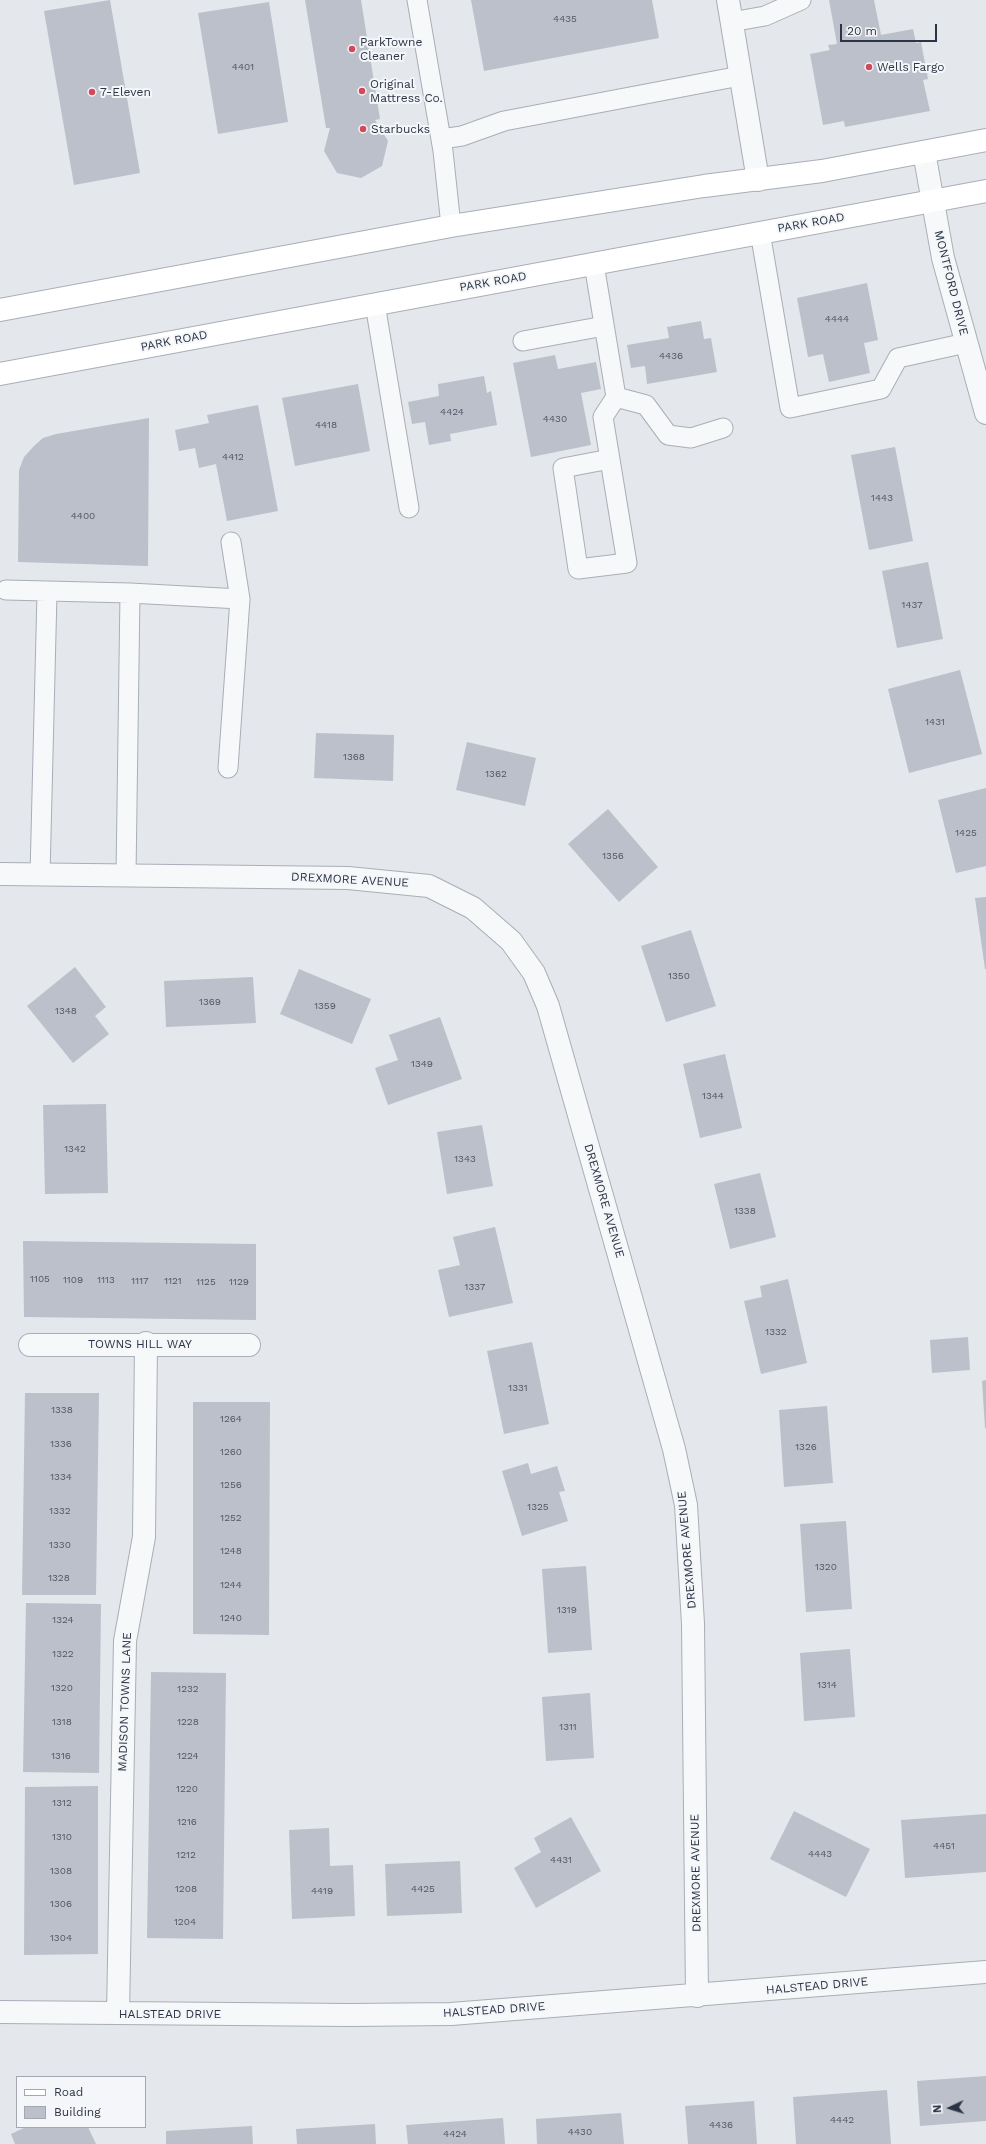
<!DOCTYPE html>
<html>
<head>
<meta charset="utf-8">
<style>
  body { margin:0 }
  #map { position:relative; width:986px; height:2144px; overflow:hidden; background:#e4e7ec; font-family:"Work Sans",sans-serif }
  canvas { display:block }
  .legend { position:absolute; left:16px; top:2076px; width:130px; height:52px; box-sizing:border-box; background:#f4f6f9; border:1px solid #a4a8b1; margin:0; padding:5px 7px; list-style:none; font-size:12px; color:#2b3445 }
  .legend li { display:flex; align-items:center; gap:8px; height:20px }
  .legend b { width:20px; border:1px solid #a4a8b1 }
  .north { position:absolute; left:930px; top:2088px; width:40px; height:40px; -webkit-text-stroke:3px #f4f6f9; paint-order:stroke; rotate:266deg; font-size:11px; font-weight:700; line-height:16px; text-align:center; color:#2b3445 }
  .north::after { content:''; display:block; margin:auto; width:14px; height:18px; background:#2b3445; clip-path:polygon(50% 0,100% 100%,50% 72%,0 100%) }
  .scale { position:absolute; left:840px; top:24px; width:97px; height:18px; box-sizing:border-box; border:2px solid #2b3445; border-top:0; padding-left:5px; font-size:12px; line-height:14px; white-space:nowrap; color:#2b3445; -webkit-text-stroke:3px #f4f6f9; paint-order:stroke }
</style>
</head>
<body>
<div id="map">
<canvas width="986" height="2144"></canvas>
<ul class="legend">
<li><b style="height:5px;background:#fff"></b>Road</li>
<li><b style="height:11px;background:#bbc0ca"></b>Building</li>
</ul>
<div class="north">N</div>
<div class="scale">20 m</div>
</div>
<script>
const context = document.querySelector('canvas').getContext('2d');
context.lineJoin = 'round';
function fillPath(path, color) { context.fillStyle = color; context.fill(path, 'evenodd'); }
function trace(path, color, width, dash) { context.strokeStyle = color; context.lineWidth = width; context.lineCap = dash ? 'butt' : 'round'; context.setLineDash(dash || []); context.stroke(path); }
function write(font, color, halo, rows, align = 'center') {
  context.font = font + ' "Work Sans",sans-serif'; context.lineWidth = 4; context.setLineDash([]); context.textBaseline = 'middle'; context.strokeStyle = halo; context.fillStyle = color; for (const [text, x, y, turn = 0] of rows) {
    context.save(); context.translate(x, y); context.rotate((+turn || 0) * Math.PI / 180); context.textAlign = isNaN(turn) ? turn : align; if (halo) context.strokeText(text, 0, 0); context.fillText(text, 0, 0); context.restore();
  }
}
const building = new Path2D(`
  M 110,0 L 140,173 L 74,185 L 44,11 Z
  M 305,0 L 361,0 L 380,119 L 375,120 L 388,141 L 382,166 L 361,178 L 337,173 L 324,151 L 330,128 L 326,128 Z
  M 471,0 L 652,0 L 659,38 L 484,71 Z
  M 829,0 L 874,0 L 881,35 L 913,29 L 916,43 L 921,42 L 928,79 L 923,80 L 930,111 L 845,127 L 844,121 L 823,125 L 810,54 L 830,50 L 828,45 L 837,44 Z
  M 269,2 L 288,122 L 218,134 L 198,13 Z
  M 867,283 L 878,340 L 864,343 L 870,373 L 829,382 L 823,354 L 808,357 L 797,298 Z
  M 701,321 L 704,339 L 711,338 L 717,372 L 647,384 L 645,366 L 631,368 L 627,345 L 669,338 L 667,327 Z
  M 555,355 L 558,369 L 596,362 L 601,389 L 581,393 L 591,445 L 531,457 L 513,363 Z
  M 484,376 L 487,393 L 491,391 L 497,425 L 450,434 L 451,441 L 429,445 L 425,422 L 412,424 L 408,402 L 439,396 L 438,384 Z
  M 358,384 L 370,451 L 295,466 L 282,398 Z
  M 258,405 L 278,511 L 227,521 L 216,464 L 199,468 L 195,448 L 179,451 L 175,430 L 209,423 L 207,415 Z
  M 149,418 L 148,566 L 18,562 L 19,470 L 24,457 L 34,446 L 43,438 L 56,434 Z
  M 895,447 L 913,541 L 869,550 L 851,455 Z
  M 928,562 L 943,639 L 897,648 L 882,571 Z
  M 960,670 L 982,754 L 909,773 L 888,689 Z
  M 316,733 L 394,735 L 393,781 L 314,778 Z
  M 467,742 L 536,758 L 525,806 L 456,790 Z
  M 986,788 L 986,866 L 956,873 L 938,800 Z
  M 608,809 L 658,867 L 619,902 L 568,844 Z
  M 986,897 L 986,969 L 985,969 L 975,898 Z
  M 691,930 L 716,1006 L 666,1022 L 641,946 Z
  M 75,967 L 106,1007 L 95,1016 L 109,1034 L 73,1063 L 27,1006 Z
  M 299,969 L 371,999 L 352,1044 L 280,1014 Z
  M 253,977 L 256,1023 L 166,1027 L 164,981 Z
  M 440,1017 L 462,1079 L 388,1105 L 375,1068 L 398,1060 L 389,1035 Z
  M 725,1054 L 742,1128 L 700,1138 L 683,1064 Z
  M 106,1104 L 108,1193 L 45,1194 L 43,1105 Z
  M 482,1125 L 493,1186 L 447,1194 L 437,1132 Z
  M 760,1173 L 776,1237 L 730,1249 L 714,1184 Z
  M 495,1227 L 513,1303 L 449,1317 L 438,1270 L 460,1265 L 453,1237 Z
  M 23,1241 L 256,1244 L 256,1320 L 24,1317 Z
  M 788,1279 L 807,1363 L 761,1374 L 744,1301 L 762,1297 L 760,1286 Z
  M 968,1337 L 970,1370 L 932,1373 L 930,1340 Z
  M 532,1342 L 549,1424 L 504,1434 L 487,1351 Z
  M 986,1380 L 986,1428 L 985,1428 L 982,1381 Z
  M 25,1393 L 99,1393 L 96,1595 L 22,1595 Z
  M 193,1402 L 270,1402 L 269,1635 L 193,1634 Z
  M 827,1406 L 833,1483 L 784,1487 L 779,1410 Z
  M 528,1463 L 531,1474 L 557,1466 L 565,1491 L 559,1492 L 568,1521 L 522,1536 L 502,1471 Z
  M 846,1521 L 852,1609 L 806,1612 L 800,1524 Z
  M 586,1566 L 592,1650 L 548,1653 L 542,1569 Z
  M 26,1603 L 101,1604 L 99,1773 L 23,1772 Z
  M 850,1649 L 855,1717 L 804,1721 L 800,1653 Z
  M 151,1672 L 226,1673 L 223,1939 L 147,1938 Z
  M 590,1693 L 594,1758 L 546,1761 L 542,1697 Z
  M 98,1786 L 98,1954 L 24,1955 L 25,1787 Z
  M 794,1811 L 870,1849 L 846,1897 L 770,1859 Z
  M 986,1814 L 986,1872 L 905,1878 L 901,1820 Z
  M 571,1817 L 601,1871 L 536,1908 L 514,1868 L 541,1852 L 534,1838 Z
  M 329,1828 L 330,1866 L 353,1865 L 355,1916 L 292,1919 L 289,1830 Z
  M 460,1861 L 462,1913 L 387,1916 L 385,1864 Z
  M 986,2076 L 986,2121 L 920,2126 L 917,2081 Z
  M 887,2090 L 891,2144 L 796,2144 L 793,2097 Z
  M 754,2101 L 757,2144 L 688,2144 L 685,2106 Z
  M 621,2113 L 624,2144 L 537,2144 L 536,2119 Z
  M 503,2118 L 505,2144 L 408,2144 L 406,2125 Z
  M 375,2124 L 376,2144 L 297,2144 L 296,2129 Z
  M 252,2126 L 253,2144 L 166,2144 L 166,2131 Z
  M 26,2127 L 88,2127 L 96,2144 L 15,2144 L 11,2134 Z`);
const service = new Path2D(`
  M 417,0 L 443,151 L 451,226
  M 731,22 L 765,16 L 801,0
  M 441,139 L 462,136 L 504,121 L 740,76
  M 760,232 L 790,408 L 881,389 L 898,358 L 966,343
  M 594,264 L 616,397 L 603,417 L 627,563 L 578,569 L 563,468 L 610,459
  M 375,304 L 409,508
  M 523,341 L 604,326
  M 616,397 L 646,405 L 668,435 L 691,438 L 723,428
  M 231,542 L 240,599
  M 6,590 L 130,593 L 126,875
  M 130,593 L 240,599 L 228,768
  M 40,875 L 47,593`);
const minor = new Path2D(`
  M 728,0 L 758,180
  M 924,152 L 943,258 L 986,413
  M 0,874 L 348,878 L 429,886 L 473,908 L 511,941 L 534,973 L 548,1006 L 674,1449 L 686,1505 L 693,1624 L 697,1996
  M 30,1345 L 249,1345
  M 0,2012 L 350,2015 L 451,2014 L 986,1972
  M 118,2013 L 125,1641 L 144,1537 L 146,1343`);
const secondary = new Path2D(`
  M 0,310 L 451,226 L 704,186 L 822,171 L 986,140
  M 0,374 L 986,191`);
const markers = [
  [352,49,4,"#d1495b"],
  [869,67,4,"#d1495b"],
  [362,91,4,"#d1495b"],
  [92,92,4,"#d1495b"],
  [363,129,4,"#d1495b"]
];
const numberNames = [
  ["4435",565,19],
  ["4401",243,67],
  ["4444",837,319],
  ["4436",671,356],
  ["4424",452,412],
  ["4430",555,419],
  ["4418",326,425],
  ["4412",233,457],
  ["1443",882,498],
  ["4400",83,516],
  ["1437",912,605],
  ["1431",935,722],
  ["1368",354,757],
  ["1362",496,774],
  ["1425",966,833],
  ["1356",613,856],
  ["1350",679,976],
  ["1369",210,1002],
  ["1359",325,1006],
  ["1348",66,1011],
  ["1349",422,1064],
  ["1344",713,1096],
  ["1342",75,1149],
  ["1343",465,1159],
  ["1338",745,1211],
  ["1105",40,1279],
  ["1109",73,1280],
  ["1113",106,1280],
  ["1117",140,1281],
  ["1121",173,1281],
  ["1125",206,1282],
  ["1129",239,1282],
  ["1337",475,1287],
  ["1332",776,1332],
  ["1331",518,1388],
  ["1338",62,1410],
  ["1264",231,1419],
  ["1336",61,1444],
  ["1326",806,1447],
  ["1260",231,1452],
  ["1334",61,1477],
  ["1256",231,1485],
  ["1325",538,1507],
  ["1332",60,1511],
  ["1252",231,1518],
  ["1330",60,1545],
  ["1248",231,1551],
  ["1320",826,1567],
  ["1328",59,1578],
  ["1244",231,1585],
  ["1319",567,1610],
  ["1240",231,1618],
  ["1324",63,1620],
  ["1322",63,1654],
  ["1314",827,1685],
  ["1320",62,1688],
  ["1232",188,1689],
  ["1318",62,1722],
  ["1228",188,1722],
  ["1311",568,1727],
  ["1316",61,1756],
  ["1224",188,1756],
  ["1220",187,1789],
  ["1312",62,1803],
  ["1216",187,1822],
  ["1310",62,1837],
  ["4451",944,1846],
  ["4443",820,1854],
  ["1212",186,1855],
  ["4431",561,1860],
  ["1308",61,1871],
  ["1208",186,1889],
  ["4425",423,1889],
  ["4419",322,1891],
  ["1306",61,1904],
  ["1204",185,1922],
  ["1304",61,1938],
  ["4442",842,2120],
  ["4436",721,2125],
  ["4430",580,2132],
  ["4424",455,2134]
];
const poiNames = [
  ["ParkTowne",360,42],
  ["Cleaner",360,56],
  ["Wells Fargo",877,67],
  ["Original",370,84],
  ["Mattress Co.",370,98],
  ["7-Eleven",100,92],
  ["Starbucks",371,129]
];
const streetNames = [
  ["PARK ROAD",811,223,-10],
  ["PARK ROAD",493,282,-10],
  ["MONTFORD DRIVE",951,283,76],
  ["PARK ROAD",174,341,-11],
  ["DREXMORE AVENUE",350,880,3],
  ["DREXMORE AVENUE",604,1201,74],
  ["TOWNS HILL WAY",140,1344],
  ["DREXMORE AVENUE",687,1550,-95],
  ["MADISON TOWNS LANE",125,1702,-88],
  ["DREXMORE AVENUE",696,1873,-91],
  ["HALSTEAD DRIVE",817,1986,-5],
  ["HALSTEAD DRIVE",494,2010,-4],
  ["HALSTEAD DRIVE",170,2014]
];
fillPath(building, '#bbc0ca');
trace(service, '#a9aeb7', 21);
trace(minor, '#a9aeb7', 24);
trace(secondary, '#a9aeb7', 24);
trace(service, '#f7f8fa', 19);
trace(minor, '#f7f8fa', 22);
trace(secondary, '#fff', 22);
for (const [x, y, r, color] of markers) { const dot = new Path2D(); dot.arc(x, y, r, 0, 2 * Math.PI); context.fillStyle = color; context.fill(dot); trace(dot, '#f4f6f9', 1.5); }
write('10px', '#4f5766', null, numberNames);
write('12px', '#2b3445', '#f4f6f9', poiNames, 'left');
write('12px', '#2b3445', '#f4f6f9', streetNames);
</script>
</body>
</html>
